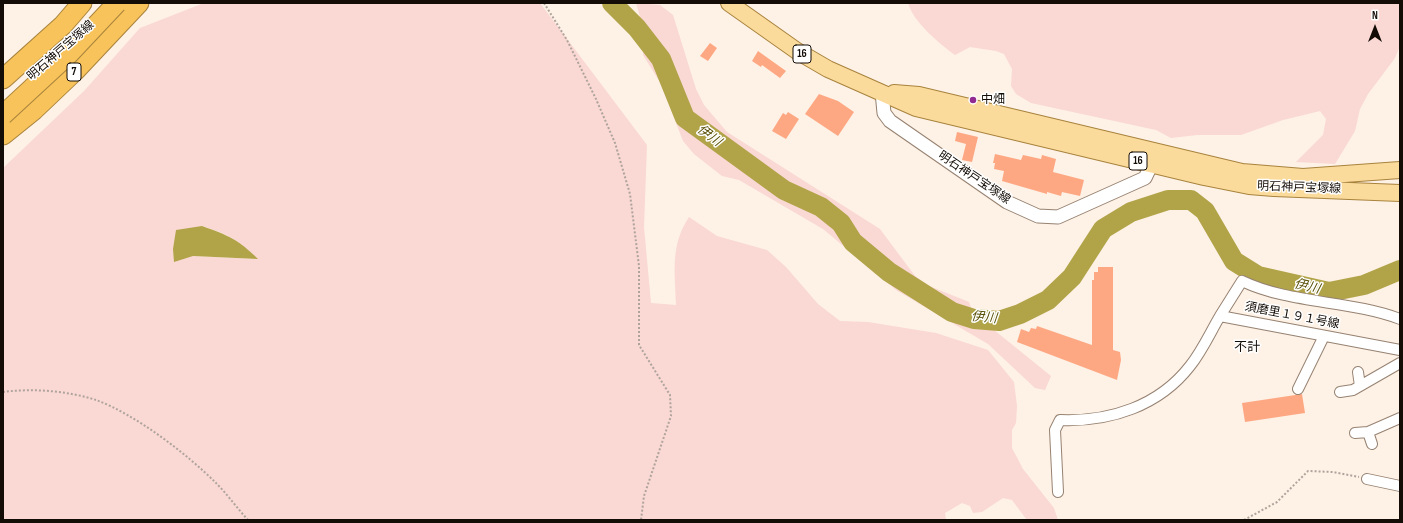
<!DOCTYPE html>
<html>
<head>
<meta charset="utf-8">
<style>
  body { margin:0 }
  #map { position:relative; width:1403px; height:523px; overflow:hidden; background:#fef1e6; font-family:"Sofia Sans Condensed",sans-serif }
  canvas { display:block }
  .frame { position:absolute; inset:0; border:4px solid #140d07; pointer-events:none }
  .north { position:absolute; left:1355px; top:8px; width:40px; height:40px; -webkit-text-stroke:3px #fff; paint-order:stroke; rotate:0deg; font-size:11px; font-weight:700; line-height:16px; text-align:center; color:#140d07 }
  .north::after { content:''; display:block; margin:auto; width:14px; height:18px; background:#140d07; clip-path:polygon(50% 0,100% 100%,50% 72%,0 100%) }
</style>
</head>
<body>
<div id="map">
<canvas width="1403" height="523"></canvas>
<div class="frame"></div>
<div class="north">N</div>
</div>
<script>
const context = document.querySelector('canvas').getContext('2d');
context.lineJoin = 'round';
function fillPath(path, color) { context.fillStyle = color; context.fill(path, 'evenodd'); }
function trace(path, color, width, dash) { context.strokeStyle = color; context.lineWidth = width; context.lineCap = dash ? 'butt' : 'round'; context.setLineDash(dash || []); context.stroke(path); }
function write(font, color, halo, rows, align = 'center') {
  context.font = font + ' "Sofia Sans Condensed","Noto Sans JP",sans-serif'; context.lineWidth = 3; context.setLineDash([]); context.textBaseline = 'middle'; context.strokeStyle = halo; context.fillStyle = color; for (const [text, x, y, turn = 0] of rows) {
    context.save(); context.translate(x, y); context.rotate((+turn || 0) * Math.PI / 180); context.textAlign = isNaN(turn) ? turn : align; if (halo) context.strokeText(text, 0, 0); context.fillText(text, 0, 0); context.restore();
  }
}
const green = new Path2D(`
  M 204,3 L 540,3 L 647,145 L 644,227 L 651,303 L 676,305 C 675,272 670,246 689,217 L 717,236 L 767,250 L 786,267 L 818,304 L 840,321 L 868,322 L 936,333 L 988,350 L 1014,382 L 1017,406 L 1016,423 L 1012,430 L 1012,448 L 1023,469 L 1054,508 L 1058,520 L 1027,520 L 1012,500 L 1003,498 L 982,512 L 973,513 L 970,506 L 962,503 L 945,513 L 946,520 L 3,520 L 3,168 L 84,91 L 140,28 ZM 202,226 C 228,234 238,240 257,259 L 193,256 Z
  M 636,3 L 660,5 L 673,15 L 696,89 L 704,105 L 727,132 L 880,229 L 915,276 L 929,286 L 969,302 L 973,313 L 1051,376 L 1045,390 L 1035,388 L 988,344 L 896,290 L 823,229 L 739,180 L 722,176 L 694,154 L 683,141 L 661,84 L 643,55 L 644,31 Z
  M 908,3 L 1400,3 L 1400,46 L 1395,58 L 1368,94 L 1360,109 L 1355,131 L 1335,164 L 1296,162 L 1323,135 L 1326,119 L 1320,111 L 1283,120 L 1241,135 L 1197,135 L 1171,138 L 1156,130 L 1031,103 L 1016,94 L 1011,86 L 1012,69 L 1004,54 L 996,51 L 970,47 L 955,55 C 939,43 914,23 908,3 Z`);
const water = new Path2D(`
  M 202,226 C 228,235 239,240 258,259 L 193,256 L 174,262 L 173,249 L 176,230 Z`);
const river = new Path2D(`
  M 612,3 L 637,28 L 661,59 L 685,118 L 784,190 L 821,207 L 841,223 L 853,242 L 889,272 L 952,312 L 974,319 L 999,321 L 1020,314 L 1048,300 L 1072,277 L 1103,229 L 1131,212 L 1168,200 L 1191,200 L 1205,211 L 1234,261 L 1258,276 L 1329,292 L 1364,285 L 1400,270`);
const building = new Path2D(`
  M 710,43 L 717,48 L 708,61 L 700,56 Z
  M 758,51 L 786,71 L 780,78 L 762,65 L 761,67 L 752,61 Z
  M 819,94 L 838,101 L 854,112 L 838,136 L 805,114 Z
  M 788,112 L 799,119 L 786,139 L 772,131 L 783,113 L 786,115 Z
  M 957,132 L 978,137 L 972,162 L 962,160 L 966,144 L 955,141 Z
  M 995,154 L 1021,160 L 1023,155 L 1041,159 L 1042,155 L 1056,159 L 1053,172 L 1084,180 L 1080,196 L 1062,192 L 1061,196 L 1047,192 L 1047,194 L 1002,181 L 1004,171 L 994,169 L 995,163 L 993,163 Z
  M 1098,267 L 1113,267 L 1113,350 L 1120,352 L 1121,360 L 1117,380 L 1017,342 L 1021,329 L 1029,332 L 1031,328 L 1036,329 L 1037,326 L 1092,345 L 1092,280 L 1094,280 L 1094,272 L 1098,272 Z
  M 1302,394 L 1305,413 L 1245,422 L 1242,403 Z`);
const path = new Path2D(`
  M 544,3 L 567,40 L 596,99 L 615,143 L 630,194 L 639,266 L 639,345 L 670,395 L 671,416 L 644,496 L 641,520
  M 3,392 C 33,388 68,391 96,400 C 135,414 187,454 216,483 C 227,494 237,508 248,520
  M 1244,520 L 1277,502 L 1308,471 L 1333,472 L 1359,477`);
const minor = new Path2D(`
  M 1400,319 C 1349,300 1290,304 1242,281 L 1220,316 L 1400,350
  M 1358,372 L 1360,386
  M 1298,389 L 1324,336
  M 1340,392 L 1353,390 L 1400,363
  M 1355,433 L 1368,432
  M 1372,444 L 1368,432 L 1400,418
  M 1367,479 L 1400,486
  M 1058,492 L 1055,430 L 1060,420 C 1110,422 1159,406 1190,366 C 1202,351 1210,333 1220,316`);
const tertiary = new Path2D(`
  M 882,92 L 884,113 L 890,121 L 1007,202 L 1038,216 L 1058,217 L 1145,178 L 1156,155`);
const primary = new Path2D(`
  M 729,3 L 797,51 L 828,69 L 916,108 L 1204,177 L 1249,186 L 1274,188 L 1400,193
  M 894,93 L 919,95 L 1242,172 L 1303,177 L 1400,170`);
const motorway = new Path2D(`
  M 3,79 L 63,25 L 82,3
  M 3,135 L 34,110 L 75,71 L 139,3`);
const motorwayBridge = new Path2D(`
  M 3,115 L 69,54 L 117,3`);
const markers = [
  [973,100,4,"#912b91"]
];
const shields = [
  [802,54,18],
  [74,72,14],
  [1138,161,18]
];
const shieldNames = [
  ["16",802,54],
  ["7",74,72],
  ["16",1138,161]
];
const streetNames = [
  ["明石神戸宝塚線",61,51,-41],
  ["明石神戸宝塚線",974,178,34],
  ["明石神戸宝塚線",1299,188,2],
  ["須磨里１９１号線",1292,316,11]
];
const poiNames = [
  ["中畑",981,100]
];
const waterNames = [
  ["伊川",709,136,36],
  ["伊川",1307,287,13],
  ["伊川",984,318,5]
];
const neighbourhoodNames = [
  ["不計",1247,348]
];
fillPath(green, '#fad8d4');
fillPath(water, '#b1a448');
trace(river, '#b1a448', 20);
fillPath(building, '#fda883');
trace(minor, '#968271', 12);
trace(tertiary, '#968271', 15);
trace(primary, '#a8833d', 18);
trace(motorway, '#a8833d', 21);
trace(path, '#afa49b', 2, [2, 2]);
trace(minor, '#fff', 10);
trace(tertiary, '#fff', 13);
trace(primary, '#fadb9c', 16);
trace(motorway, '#f7c35a', 19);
trace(motorwayBridge, '#a8833d', 21, []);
trace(motorwayBridge, '#f7c35a', 19);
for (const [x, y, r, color] of markers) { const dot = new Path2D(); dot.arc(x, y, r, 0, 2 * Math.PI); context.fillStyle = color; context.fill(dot); trace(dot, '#fff', 1.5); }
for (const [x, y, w] of shields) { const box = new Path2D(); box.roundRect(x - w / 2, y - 9, w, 18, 3); context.fillStyle = '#fff'; context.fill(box); trace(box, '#140d07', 1); }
write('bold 11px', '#140d07', null, shieldNames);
write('12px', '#140d07', '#fff', streetNames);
write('12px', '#140d07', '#fff', poiNames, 'left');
write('italic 13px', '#595006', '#fff', waterNames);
write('13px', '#140d07', '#fff', neighbourhoodNames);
</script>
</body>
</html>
